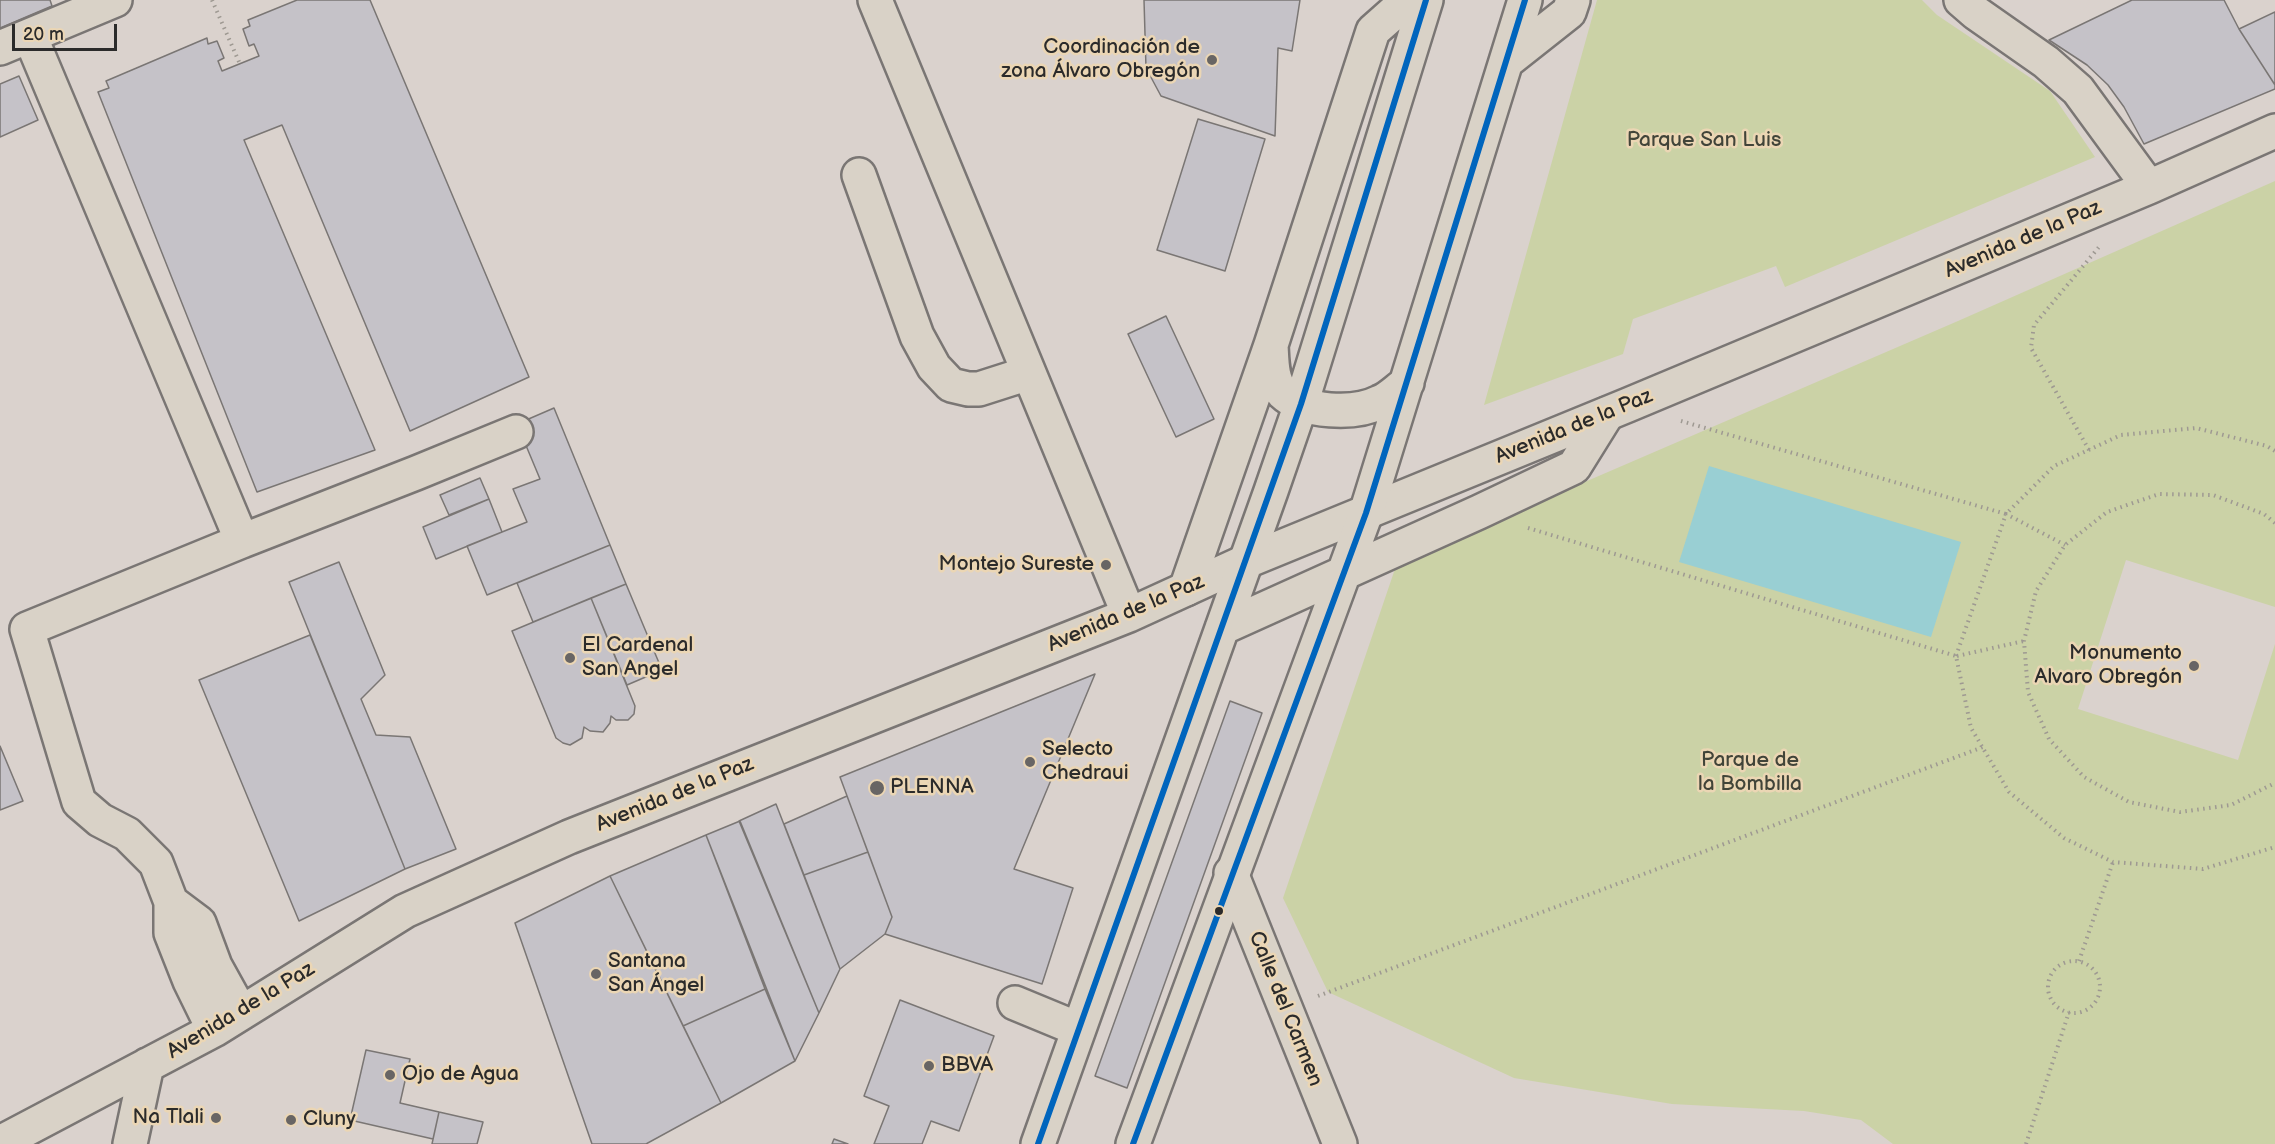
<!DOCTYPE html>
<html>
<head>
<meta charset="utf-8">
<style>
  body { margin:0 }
  #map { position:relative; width:2275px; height:1144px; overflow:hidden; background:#dad2cd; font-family:"Balsamiq Sans",sans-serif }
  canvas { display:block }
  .scale { position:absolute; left:12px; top:24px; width:105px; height:27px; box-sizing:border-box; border:3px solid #2b2b2b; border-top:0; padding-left:8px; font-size:18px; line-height:21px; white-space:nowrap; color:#2b2b2b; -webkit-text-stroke:4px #ebd6b4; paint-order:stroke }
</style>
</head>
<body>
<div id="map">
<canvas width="2275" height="1144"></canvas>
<div class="scale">20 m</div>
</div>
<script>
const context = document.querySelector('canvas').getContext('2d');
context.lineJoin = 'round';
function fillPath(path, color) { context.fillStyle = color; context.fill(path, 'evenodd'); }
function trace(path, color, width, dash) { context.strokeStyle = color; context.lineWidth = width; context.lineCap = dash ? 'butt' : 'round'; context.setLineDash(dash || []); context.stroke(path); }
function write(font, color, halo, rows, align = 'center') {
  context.font = font + ' "Balsamiq Sans",sans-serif'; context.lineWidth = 5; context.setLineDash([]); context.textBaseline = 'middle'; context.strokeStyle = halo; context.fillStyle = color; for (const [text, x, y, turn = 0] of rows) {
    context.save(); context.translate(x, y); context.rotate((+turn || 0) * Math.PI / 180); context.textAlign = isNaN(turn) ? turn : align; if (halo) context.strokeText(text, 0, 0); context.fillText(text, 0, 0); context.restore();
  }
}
const green = new Path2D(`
  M 1597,0 L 1922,0 L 1937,15 L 2050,91 L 2095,157 L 1785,287 L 1776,266 L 1633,319 L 1623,354 L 1484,405 Z
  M 2275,181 L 2275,607 L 2126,560 L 2078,709 L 2238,760 L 2275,644 L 2275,1144 L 1893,1144 L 1861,1120 L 1804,1111 L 1672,1104 L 1514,1078 L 1328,992 L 1283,898 L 1397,563 L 1958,321 Z`);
const water = new Path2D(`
  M 1709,466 L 1961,542 L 1931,637 L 1679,562 Z`);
const building = new Path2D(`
  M 0,0 L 50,0 L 52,6 L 0,28 Z
  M 297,0 L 370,0 L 529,377 L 410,431 L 282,125 L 244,140 L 375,450 L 257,492 L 98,92 L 109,88 L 106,81 L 207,38 L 208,44 L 217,41 L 224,58 L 218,61 L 222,71 L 259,56 L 254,44 L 249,46 L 243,29 L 250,26 L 248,20 Z
  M 1144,0 L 1300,0 L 1292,51 L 1278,48 L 1275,136 L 1161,96 L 1146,68 Z
  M 2132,0 L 2224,0 L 2239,29 L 2275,85 L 2275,89 L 2144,144 L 2124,107 L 2108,85 L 2087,65 L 2049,40 Z
  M 2275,12 L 2275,85 L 2239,29 Z
  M 19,76 L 38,120 L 0,137 L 0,84 Z
  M 1198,119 L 1265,139 L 1225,271 L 1157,250 Z
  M 1166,316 L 1214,419 L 1176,437 L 1128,334 Z
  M 554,408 L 610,545 L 487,595 L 467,546 L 527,522 L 513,489 L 540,479 L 517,424 Z
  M 480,478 L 489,499 L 449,515 L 440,495 Z
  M 489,499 L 502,532 L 436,559 L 423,527 Z
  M 610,545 L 626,584 L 533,622 L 517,583 Z
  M 339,562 L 385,675 L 361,699 L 376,735 L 410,737 L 456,849 L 405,869 L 289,582 Z
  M 626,584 L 662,670 L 627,685 L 591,598 Z
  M 591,598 L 635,706 L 634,714 L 628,720 L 616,720 L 611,716 L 610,723 L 603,732 L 590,731 L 584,727 L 582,738 L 570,745 L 563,743 L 556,738 L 512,631 Z
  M 310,635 L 405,869 L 299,921 L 199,680 Z
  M 1095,674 L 1014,869 L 1073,888 L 1042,984 L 885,934 L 892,917 L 840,777 Z
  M 1230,701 L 1262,713 L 1127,1088 L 1095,1076 Z
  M 0,746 L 23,801 L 0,810 Z
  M 847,796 L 868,852 L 804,875 L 784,824 Z
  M 776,804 L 840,969 L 819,1013 L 739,821 Z
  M 740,821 L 819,1013 L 795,1061 L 706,835 Z
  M 706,835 L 765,989 L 683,1026 L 610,876 Z
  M 868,852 L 892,917 L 885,934 L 840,969 L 804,875 Z
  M 610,876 L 721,1103 L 646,1144 L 592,1144 L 515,923 Z
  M 765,989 L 795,1061 L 721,1103 L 683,1026 Z
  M 900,1000 L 994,1036 L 959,1131 L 931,1121 L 922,1144 L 874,1144 L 889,1106 L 864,1096 Z
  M 366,1050 L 410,1059 L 400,1103 L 439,1112 L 433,1139 L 350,1120 Z
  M 439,1112 L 483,1122 L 477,1144 L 432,1144 Z
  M 834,1139 L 848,1144 L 832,1144 Z`);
const path = new Path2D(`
  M 212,0 L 240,64
  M 1681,421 L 2006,514 L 2054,466 L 2121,435 L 2196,428 L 2267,446 L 2275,451
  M 2089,450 L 2031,348 L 2034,325 L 2099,247
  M 2275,523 L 2264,514 L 2213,495 L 2159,494 L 2107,512 L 2065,545 L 2036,591 L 2024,641 L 2028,692 L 2049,739 L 2084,777 L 2129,802 L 2180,812 L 2231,805 L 2275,783
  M 1528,528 L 1956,656 L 1971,728 L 2009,792 L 2064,838 L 2113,862 L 2203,869 L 2275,847
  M 1956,656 L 2006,514 L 2065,545
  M 1957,656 L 2024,641
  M2048 987a26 26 0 1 1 52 0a26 26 0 1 1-52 0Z
  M 2079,961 L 2113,862
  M 1318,996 L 1983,747
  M 2026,1144 L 2069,1012`);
const minor = new Path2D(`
  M 875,0 L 1129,615
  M 1961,0 L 1976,13 L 2046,62 L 2078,90 L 2149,187
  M 30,36 L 242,541 L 27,629 L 79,802 L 100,820 L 127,834 L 156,863 L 171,902 L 171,933 L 190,981 L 214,1030
  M 0,48 L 115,0
  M 859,175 L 917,336 L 934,367 L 951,385 L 968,389 L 979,389 L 1029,373
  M 242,541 L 416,473 L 516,432
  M 1231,873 L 1340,1144
  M 171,902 L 199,923 L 215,966 L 241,1013
  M 1015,1003 L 1078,1029
  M 0,1143 L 214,1030 L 405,911 L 569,837 L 1129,615 L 1247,561 L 1628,405 L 2149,187 L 2275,131
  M 130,1144 L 147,1065`);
const major = new Path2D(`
  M 1507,61 L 1569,12 L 1573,0
  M 1271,345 C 1272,360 1271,381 1283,393 C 1304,413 1355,415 1380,402 C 1390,398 1398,389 1407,383
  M 1186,589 L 1271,345 L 1373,31 L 1408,0
  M 1222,628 L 1479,512 L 1574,467 L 1607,414
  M 1038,1144 L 1271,491 L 1301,404 L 1426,0
  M 1133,1144 L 1366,513 L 1525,0`);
const bus1 = new Path2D(`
  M 1038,1144 L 1301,404 L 1426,0
  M 1133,1144 L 1366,513 L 1525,0`);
const markers = [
  [1212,60,6,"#686564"],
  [1106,565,6,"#686564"],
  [570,658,6,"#686564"],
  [2194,666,6,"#686564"],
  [1030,762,6,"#686564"],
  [877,788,8,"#686564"],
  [1219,911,5,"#2b2b2b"],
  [596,974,6,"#686564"],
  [929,1066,6,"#686564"],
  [390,1075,6,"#686564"],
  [216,1118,6,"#686564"],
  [291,1120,6,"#686564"]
];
const poiNames = [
  ["Coordinación de",1200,48,"right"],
  ["zona Álvaro Obregón",1200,72,"right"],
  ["Montejo Sureste",1094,565,"right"],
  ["El Cardenal",582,646],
  ["San Angel",582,670],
  ["Monumento",2182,654,"right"],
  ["Alvaro Obregón",2182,678,"right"],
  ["Selecto",1042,750],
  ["Chedraui",1042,774],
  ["PLENNA",890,788],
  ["Santana",608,962],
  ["San Ángel",608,986],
  ["BBVA",941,1066],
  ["Ojo de Agua",402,1075],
  ["Na Tlali",204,1118,"right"],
  ["Cluny",303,1120]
];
const parkNames = [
  ["Parque San Luis",1704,141],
  ["Parque de",1750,761],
  ["la Bombilla",1750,785]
];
const streetNames = [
  ["Avenida de la Paz",2023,240,-23],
  ["Avenida de la Paz",1574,427,-22],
  ["Avenida de la Paz",1126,614,-23],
  ["Avenida de la Paz",675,795,-22],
  ["Calle del Carmen",1285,1009,68],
  ["Avenida de la Paz",241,1011,-31]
];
fillPath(green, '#cbd2a6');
fillPath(water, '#99cfd3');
fillPath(building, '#c5c2c8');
trace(building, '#7a7674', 1.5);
trace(minor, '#7a7674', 38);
trace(major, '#7a7674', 38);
trace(path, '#9e9992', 4, [1.5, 4.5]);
trace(minor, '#d9d2c7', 33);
trace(major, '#d9d2c7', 33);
trace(bus1, '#0065bd', 6);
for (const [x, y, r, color] of markers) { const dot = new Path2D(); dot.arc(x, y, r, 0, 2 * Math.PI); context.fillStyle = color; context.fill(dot); trace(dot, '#ebd6b4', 2); }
write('21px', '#2b2b2b', '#ebd6b4', poiNames, 'left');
write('21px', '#414439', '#ebd6b4', parkNames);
write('21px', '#2b2b2b', '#ebd6b4', streetNames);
</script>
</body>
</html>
